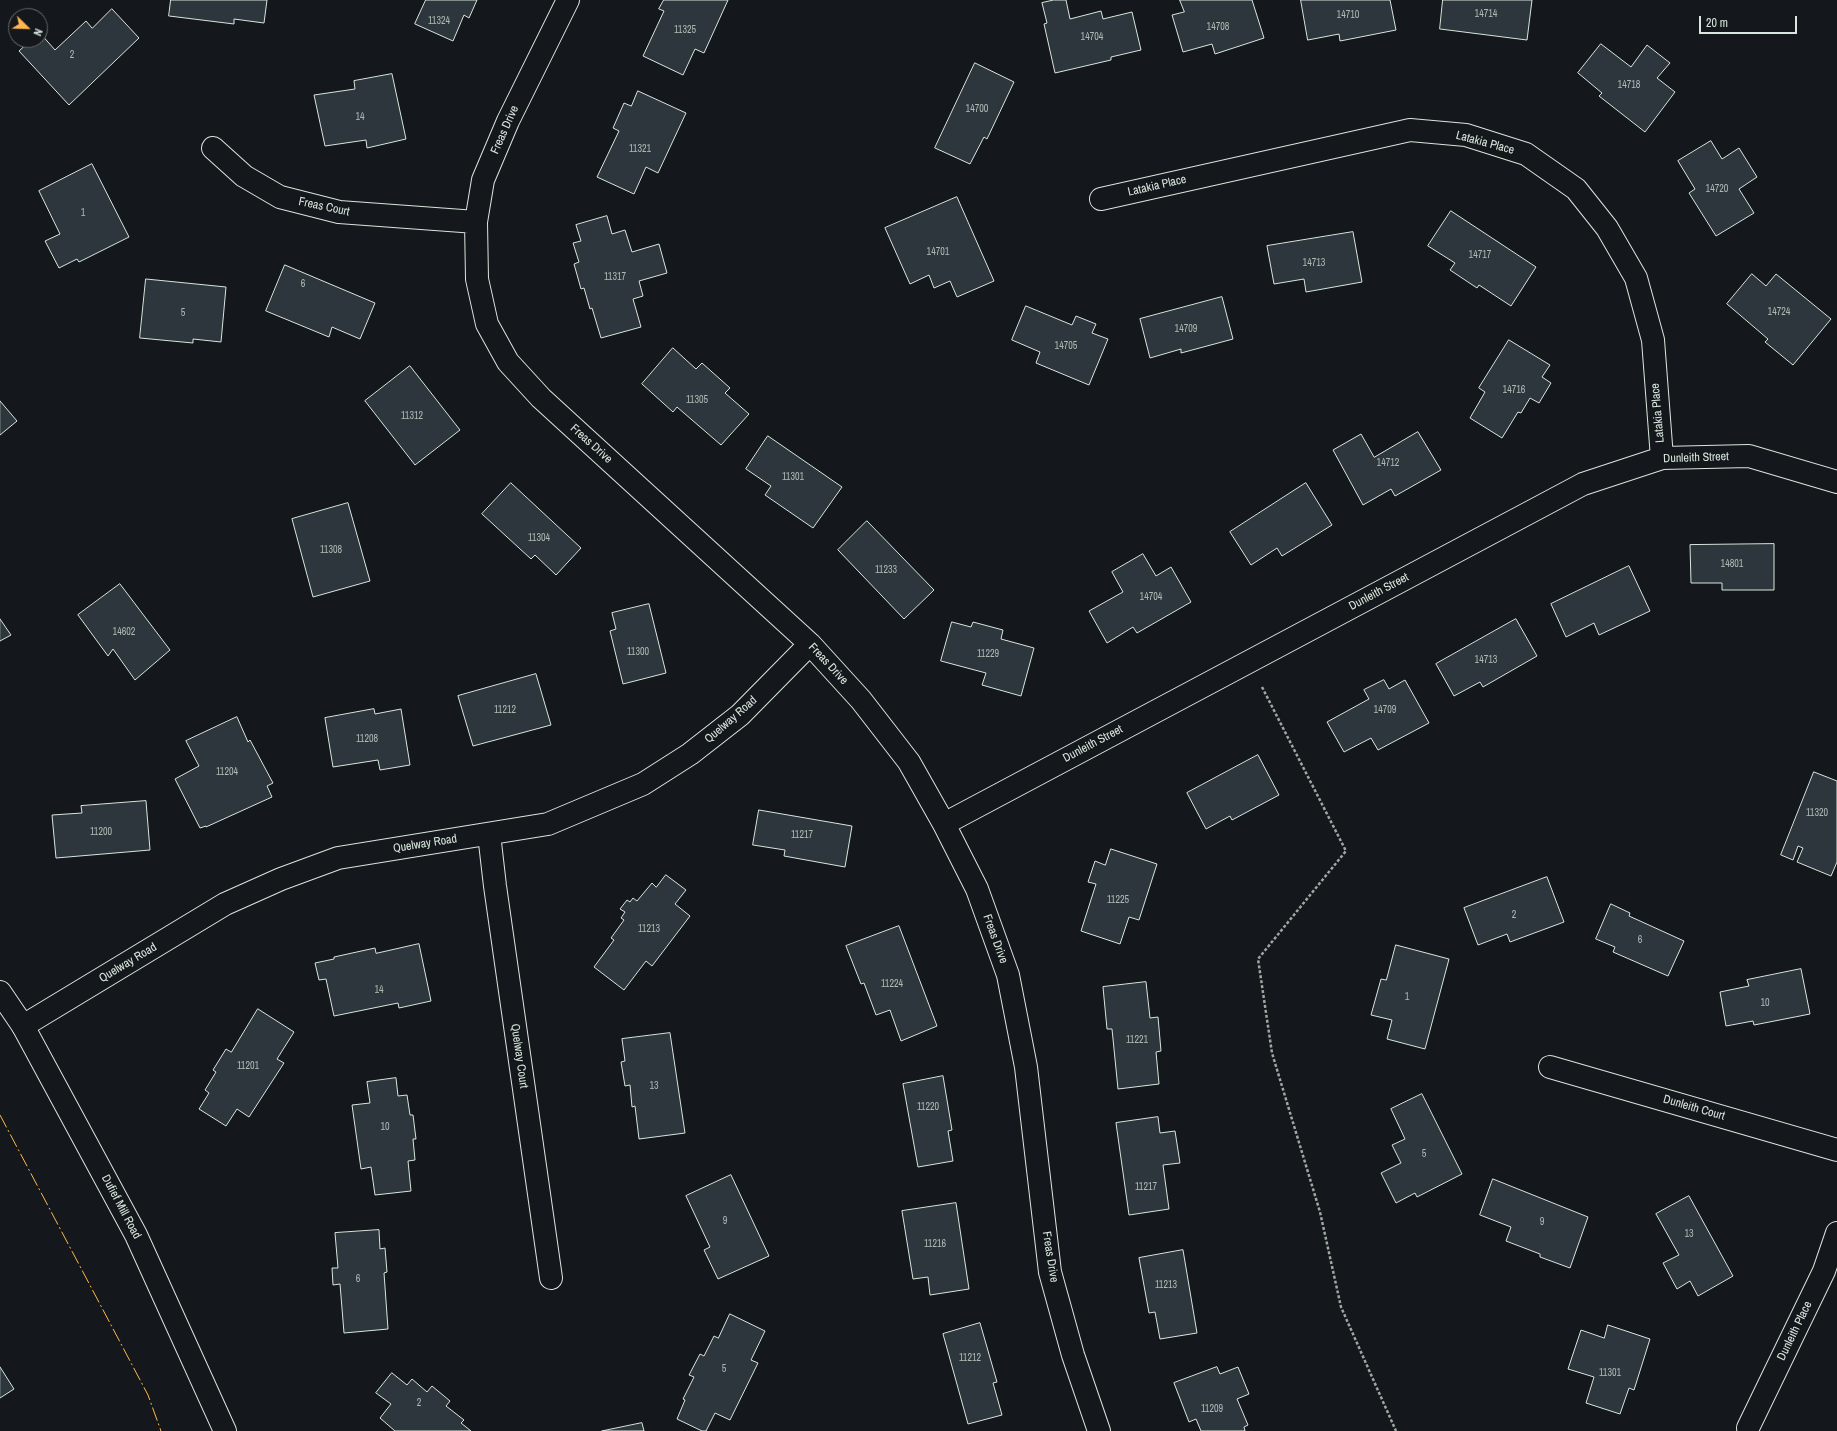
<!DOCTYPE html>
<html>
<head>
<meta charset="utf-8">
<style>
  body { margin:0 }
  #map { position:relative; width:1837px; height:1431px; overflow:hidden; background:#14181c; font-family:"Archivo Narrow",sans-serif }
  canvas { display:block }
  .north { position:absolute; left:8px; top:8px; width:40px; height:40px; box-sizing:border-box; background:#14181c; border:1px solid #626a69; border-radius:50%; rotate:113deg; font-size:11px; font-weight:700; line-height:16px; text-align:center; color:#d8e6dc }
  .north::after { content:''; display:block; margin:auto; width:14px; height:18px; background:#ffb74d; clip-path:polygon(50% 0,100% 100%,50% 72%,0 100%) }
  .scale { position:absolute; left:1699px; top:16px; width:98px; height:18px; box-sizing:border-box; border:2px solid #d8e6dc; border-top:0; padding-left:5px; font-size:12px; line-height:14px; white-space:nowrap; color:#d8e6dc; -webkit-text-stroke:3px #14181c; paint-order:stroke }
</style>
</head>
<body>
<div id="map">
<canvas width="1837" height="1431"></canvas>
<div class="north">N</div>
<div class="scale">20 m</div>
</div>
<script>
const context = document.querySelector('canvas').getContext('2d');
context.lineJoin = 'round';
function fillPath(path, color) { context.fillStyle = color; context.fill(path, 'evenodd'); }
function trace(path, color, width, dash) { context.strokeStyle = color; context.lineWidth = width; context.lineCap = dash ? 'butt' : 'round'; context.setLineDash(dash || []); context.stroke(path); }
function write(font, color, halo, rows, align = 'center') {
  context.font = font + ' "Archivo Narrow",sans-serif'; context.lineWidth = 3; context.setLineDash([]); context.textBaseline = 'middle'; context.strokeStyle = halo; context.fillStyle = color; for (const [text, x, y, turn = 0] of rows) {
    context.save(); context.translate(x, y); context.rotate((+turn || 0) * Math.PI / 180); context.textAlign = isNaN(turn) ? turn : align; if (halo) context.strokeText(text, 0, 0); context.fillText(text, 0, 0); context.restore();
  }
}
const building = new Path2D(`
  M 171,0 L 267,0 L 264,23 L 234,19 L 234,24 L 169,16 Z
  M 426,0 L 477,0 L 469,18 L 464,15 L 453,41 L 415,24 Z
  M 664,0 L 728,0 L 704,53 L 695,49 L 683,75 L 643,56 L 664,11 L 659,9 Z
  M 1054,0 L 1066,0 L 1070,19 L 1101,11 L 1103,19 L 1132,12 L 1141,50 L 1111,57 L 1111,60 L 1055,73 L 1044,24 L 1047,23 L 1042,3 Z
  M 1180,0 L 1252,0 L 1264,38 L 1215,54 L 1212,44 L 1183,52 L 1172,15 L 1184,12 Z
  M 1301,0 L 1390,0 L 1396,30 L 1340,41 L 1339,34 L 1308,40 Z
  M 1443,0 L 1532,0 L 1527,40 L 1440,29 Z
  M 112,9 L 139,38 L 69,105 L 19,51 L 31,40 L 40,40 L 40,33 L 55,50 L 86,21 L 92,28 Z
  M 1601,44 L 1631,67 L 1647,45 L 1670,63 L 1657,78 L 1675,92 L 1645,132 L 1599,96 L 1602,93 L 1578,73 Z
  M 975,63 L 1014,82 L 987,139 L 984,137 L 970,164 L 935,148 Z
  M 392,74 L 406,139 L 367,148 L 366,140 L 325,146 L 314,95 L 355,89 L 354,81 Z
  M 638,91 L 686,113 L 658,173 L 646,167 L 634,194 L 597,177 L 619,131 L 613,128 L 624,103 L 631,106 Z
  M 1711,141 L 1722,159 L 1739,148 L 1757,177 L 1739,189 L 1754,213 L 1716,236 L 1689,193 L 1695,189 L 1678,161 Z
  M 92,164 L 129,237 L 79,262 L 77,259 L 59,268 L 45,241 L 60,234 L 39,191 Z
  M 957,197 L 994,281 L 957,297 L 950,281 L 934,288 L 929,275 L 910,284 L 885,228 Z
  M 1451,211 L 1536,267 L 1511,306 L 1479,285 L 1477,288 L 1450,270 L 1455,263 L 1428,246 Z
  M 607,216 L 612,234 L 625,230 L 632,252 L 659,244 L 667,273 L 639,281 L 643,296 L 633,299 L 641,327 L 601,338 L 592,308 L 590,309 L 584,288 L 581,289 L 574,264 L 579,262 L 573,243 L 581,241 L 576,225 Z
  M 1353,232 L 1362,282 L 1306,292 L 1304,279 L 1274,284 L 1267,246 Z
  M 285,265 L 375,303 L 360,339 L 332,327 L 329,337 L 266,311 Z
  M 1752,274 L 1766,286 L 1776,274 L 1831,319 L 1793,365 L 1765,342 L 1768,339 L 1727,304 Z
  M 146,279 L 226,287 L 221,342 L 193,339 L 193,343 L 140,338 Z
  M 1222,297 L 1233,339 L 1181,353 L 1181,349 L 1150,358 L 1140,319 Z
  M 1026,306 L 1072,325 L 1076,316 L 1096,324 L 1092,333 L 1108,339 L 1089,385 L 1036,363 L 1040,352 L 1012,340 Z
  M 1509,340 L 1550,365 L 1542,377 L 1551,383 L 1539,403 L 1530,398 L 1521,413 L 1518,412 L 1502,438 L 1470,418 L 1485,392 L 1479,388 Z
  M 673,348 L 696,369 L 702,363 L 730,388 L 725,393 L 749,414 L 721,445 L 677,407 L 673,412 L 642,384 Z
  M 410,366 L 460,430 L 415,465 L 365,401 Z
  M 0,401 L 17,421 L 0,435 Z
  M 1418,432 L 1441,470 L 1395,496 L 1391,489 L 1363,505 L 1333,450 L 1361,434 L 1374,457 Z
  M 768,436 L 842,487 L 813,528 L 765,495 L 771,486 L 746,469 Z
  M 511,483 L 581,548 L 556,575 L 535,555 L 531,559 L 482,514 Z
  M 1306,483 L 1332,525 L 1282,556 L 1277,548 L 1251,565 L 1230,532 Z
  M 348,503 L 370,581 L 313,597 L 292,519 Z
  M 867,521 L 934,590 L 904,619 L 838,550 Z
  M 1774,544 L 1774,590 L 1722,590 L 1722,583 L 1691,583 L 1690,545 Z
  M 1143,554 L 1156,576 L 1171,567 L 1191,602 L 1137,633 L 1133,627 L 1107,643 L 1089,611 L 1123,592 L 1112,572 Z
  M 1629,566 L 1650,611 L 1599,635 L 1594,623 L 1566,637 L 1551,604 Z
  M 120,584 L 170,650 L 135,680 L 113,649 L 108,656 L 78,615 Z
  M 649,604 L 666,673 L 623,684 L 610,631 L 616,629 L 612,613 Z
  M 0,619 L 11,635 L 0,641 Z
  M 1516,619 L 1537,656 L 1483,687 L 1480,682 L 1454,696 L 1436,664 Z
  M 952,622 L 971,627 L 973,622 L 1003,630 L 1001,639 L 1034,648 L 1021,696 L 982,685 L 986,673 L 941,661 Z
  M 536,674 L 551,725 L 473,746 L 458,696 Z
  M 1384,680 L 1389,689 L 1405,680 L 1429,723 L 1378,750 L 1371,738 L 1344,752 L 1327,722 L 1369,699 L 1364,690 Z
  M 374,709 L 375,714 L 401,709 L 410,765 L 380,770 L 378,760 L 333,767 L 325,718 Z
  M 237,717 L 248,742 L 250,740 L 273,783 L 267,786 L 272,797 L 206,827 L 206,826 L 200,828 L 175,779 L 199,766 L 186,741 Z
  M 1258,755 L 1279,795 L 1232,820 L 1230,816 L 1206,829 L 1187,793 Z
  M 1814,772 L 1837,781 L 1837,862 L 1831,876 L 1797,862 L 1803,848 L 1798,846 L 1793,860 L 1781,855 Z
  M 146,801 L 150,850 L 56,858 L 52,815 L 82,813 L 81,806 Z
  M 759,810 L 852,826 L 845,867 L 784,856 L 785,850 L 753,845 Z
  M 1111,849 L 1157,864 L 1139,920 L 1129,917 L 1120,944 L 1081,931 L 1096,884 L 1088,882 L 1095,861 L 1105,865 Z
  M 666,875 L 686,890 L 675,904 L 690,916 L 652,966 L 646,961 L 624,990 L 594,967 L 614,940 L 611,938 L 624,920 L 621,918 L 625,912 L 620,909 L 627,900 L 630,902 L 633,898 L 637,901 L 652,883 L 656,887 Z
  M 1547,877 L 1564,922 L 1510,942 L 1507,934 L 1478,945 L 1464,908 Z
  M 1611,904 L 1630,913 L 1629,916 L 1684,941 L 1668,976 L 1613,952 L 1615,947 L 1596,939 Z
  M 899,926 L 937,1026 L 901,1041 L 890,1010 L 876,1015 L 864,983 L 861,984 L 846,946 Z
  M 419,944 L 431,1001 L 399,1008 L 398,1003 L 334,1016 L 326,979 L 319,980 L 315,963 L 334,959 L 334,957 L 375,948 L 376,953 Z
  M 1396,945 L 1449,959 L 1425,1049 L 1387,1039 L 1392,1020 L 1371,1015 L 1381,979 L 1386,980 Z
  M 1801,969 L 1810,1014 L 1754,1025 L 1753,1021 L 1726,1026 L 1720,992 L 1749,986 L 1747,980 Z
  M 1146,982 L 1150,1018 L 1158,1017 L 1161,1051 L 1156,1052 L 1159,1084 L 1118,1089 L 1112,1029 L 1107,1029 L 1103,987 Z
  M 258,1009 L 294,1032 L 277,1059 L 284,1063 L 249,1117 L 237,1109 L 226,1126 L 199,1109 L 209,1093 L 205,1090 L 216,1072 L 213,1070 L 226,1049 L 231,1052 Z
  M 670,1033 L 685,1133 L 639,1139 L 635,1106 L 632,1107 L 630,1085 L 625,1086 L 621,1062 L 625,1061 L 622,1039 Z
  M 943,1076 L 952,1130 L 948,1131 L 953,1161 L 918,1167 L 903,1084 Z
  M 396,1078 L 398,1096 L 407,1095 L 410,1115 L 413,1115 L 416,1139 L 413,1139 L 415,1160 L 408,1161 L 411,1191 L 375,1195 L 371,1167 L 361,1169 L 352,1105 L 370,1103 L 367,1082 Z
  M 1422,1094 L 1462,1174 L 1417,1197 L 1415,1193 L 1396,1203 L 1381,1173 L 1401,1163 L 1392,1145 L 1405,1139 L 1391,1109 Z
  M 1158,1117 L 1160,1133 L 1175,1131 L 1180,1163 L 1163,1165 L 1169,1209 L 1129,1215 L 1116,1123 Z
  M 731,1175 L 769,1256 L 718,1279 L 704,1250 L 710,1247 L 686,1196 Z
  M 1493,1179 L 1588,1217 L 1570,1268 L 1540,1257 L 1540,1254 L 1506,1241 L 1511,1227 L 1480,1215 Z
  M 1689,1196 L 1733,1276 L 1698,1296 L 1690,1281 L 1677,1289 L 1663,1263 L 1679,1255 L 1656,1214 Z
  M 956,1203 L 969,1289 L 930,1295 L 928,1277 L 913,1279 L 902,1211 Z
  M 379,1230 L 380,1249 L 385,1248 L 387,1272 L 384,1273 L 388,1329 L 344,1333 L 340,1284 L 333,1285 L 332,1268 L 338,1268 L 335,1233 Z
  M 1183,1250 L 1197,1333 L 1160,1339 L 1155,1312 L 1149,1313 L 1139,1258 Z
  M 730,1314 L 765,1331 L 751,1360 L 758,1363 L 730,1420 L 715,1413 L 706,1431 L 702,1431 L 677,1419 L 685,1400 L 683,1399 L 694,1377 L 689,1375 L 700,1354 L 704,1356 L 714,1336 L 718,1338 Z
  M 980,1323 L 997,1382 L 993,1383 L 1002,1415 L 968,1424 L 943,1334 Z
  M 1608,1325 L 1650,1339 L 1634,1390 L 1629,1388 L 1620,1414 L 1586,1403 L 1594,1377 L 1568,1369 L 1581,1330 L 1604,1338 Z
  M 0,1367 L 14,1389 L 0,1398 Z
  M 1217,1367 L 1220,1374 L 1238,1367 L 1249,1394 L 1237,1399 L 1248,1425 L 1244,1427 L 1245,1431 L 1201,1431 L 1196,1419 L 1189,1422 L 1174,1383 Z
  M 392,1373 L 407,1385 L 412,1379 L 427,1392 L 432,1386 L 450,1401 L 446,1406 L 464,1420 L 461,1423 L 471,1431 L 395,1431 L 380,1418 L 391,1404 L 376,1393 Z
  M 642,1423 L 644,1431 L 602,1431 Z`);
const path = new Path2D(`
  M 1262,687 L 1346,851 L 1258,959 L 1272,1053 L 1320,1212 L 1341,1307 L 1396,1431`);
const street = new Path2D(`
  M 568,0 L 508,121 L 483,180 L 476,222 L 477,279 L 487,324 L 508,362 L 541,398 L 810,644 L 861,700 L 909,762 L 944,824 L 977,889 L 1008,975 L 1026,1067 L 1050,1272 L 1073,1355 L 1099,1431
  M 213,148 L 244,176 L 280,197 L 339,212 L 476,222
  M 1101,199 L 1410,130 L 1466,135 L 1526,154 L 1576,189 L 1607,228 L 1636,278 L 1653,340 L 1662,458
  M 944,824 L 1583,484 L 1662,458 L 1749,456 L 1837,482
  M 489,834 L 495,886 L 551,1278
  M 23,1026 L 225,904 L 281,879 L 338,858 L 548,824 L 643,784 L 690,754 L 740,715 L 810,644
  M 1550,1067 L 1837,1150
  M 1748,1428 L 1824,1271 L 1837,1233`);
const secondary = new Path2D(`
  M 0,992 L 23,1026 L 136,1235 L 225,1431`);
const power = new Path2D(`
  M 0,1115 L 148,1395 L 161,1431`);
const numberNames = [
  ["14714",1486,14],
  ["14710",1348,15],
  ["11324",439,21],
  ["14708",1218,27],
  ["11325",685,30],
  ["14704",1092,37],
  ["2",72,55],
  ["14718",1629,85],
  ["14700",977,109],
  ["14",360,117],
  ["11321",640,149],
  ["14720",1717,189],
  ["1",83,213],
  ["14701",938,252],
  ["14717",1480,255],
  ["14713",1314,263],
  ["11317",615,277],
  ["6",303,284],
  ["14724",1779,312],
  ["5",183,313],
  ["14709",1186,329],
  ["14705",1066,346],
  ["14716",1514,390],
  ["11305",697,400],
  ["11312",412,416],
  ["14712",1388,463],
  ["11301",793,477],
  ["11304",539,538],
  ["11308",331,550],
  ["14801",1732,564],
  ["11233",886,570],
  ["14704",1151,597],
  ["14602",124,632],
  ["11300",638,652],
  ["11229",988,654],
  ["14713",1486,660],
  ["11212",505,710],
  ["14709",1385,710],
  ["11208",367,739],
  ["11204",227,772],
  ["11320",1817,813],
  ["11200",101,832],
  ["11217",802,835],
  ["11225",1118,900],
  ["2",1514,915],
  ["11213",649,929],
  ["6",1640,940],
  ["11224",892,984],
  ["14",379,990],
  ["1",1407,997],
  ["10",1765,1003],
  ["11221",1137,1040],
  ["11201",248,1066],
  ["13",654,1086],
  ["11220",928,1107],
  ["10",385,1127],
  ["5",1424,1154],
  ["11217",1146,1187],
  ["9",725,1221],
  ["9",1542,1222],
  ["13",1689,1234],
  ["11216",935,1244],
  ["6",358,1279],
  ["11213",1166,1285],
  ["11212",970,1358],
  ["5",724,1369],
  ["11301",1610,1373],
  ["2",419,1403],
  ["11209",1212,1409]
];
const streetNames = [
  ["Freas Drive",505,130,-66],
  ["Latakia Place",1485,143,15],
  ["Latakia Place",1157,186,-13],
  ["Freas Court",324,207,12],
  ["Latakia Place",1658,413,-95],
  ["Freas Drive",591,444,42],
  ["Dunleith Street",1696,458,-2],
  ["Dunleith Street",1379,592,-28],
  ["Freas Drive",828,664,47],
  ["Quelway Road",731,720,-41],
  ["Dunleith Street",1093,744,-28],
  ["Quelway Road",425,844,-9],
  ["Freas Drive",995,939,70],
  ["Quelway Road",128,963,-31],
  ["Quelway Court",519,1056,82],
  ["Dunleith Court",1694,1108,16],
  ["Dufief Mill Road",121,1207,62],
  ["Freas Drive",1050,1257,81],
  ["Dunleith Place",1795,1331,-64]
];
fillPath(building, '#2c363c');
trace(building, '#d8e6dc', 1);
trace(street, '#d8e6dc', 24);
trace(secondary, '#d8e6dc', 24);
trace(path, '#9da8a2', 2.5, [3, 2]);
trace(street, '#14181c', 22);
trace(secondary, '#14181c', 22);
trace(power, '#ffb74d', 1, [14, 3, 2, 3]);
write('10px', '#adbab4', null, numberNames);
write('12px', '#d8e6dc', '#14181c', streetNames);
</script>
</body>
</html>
